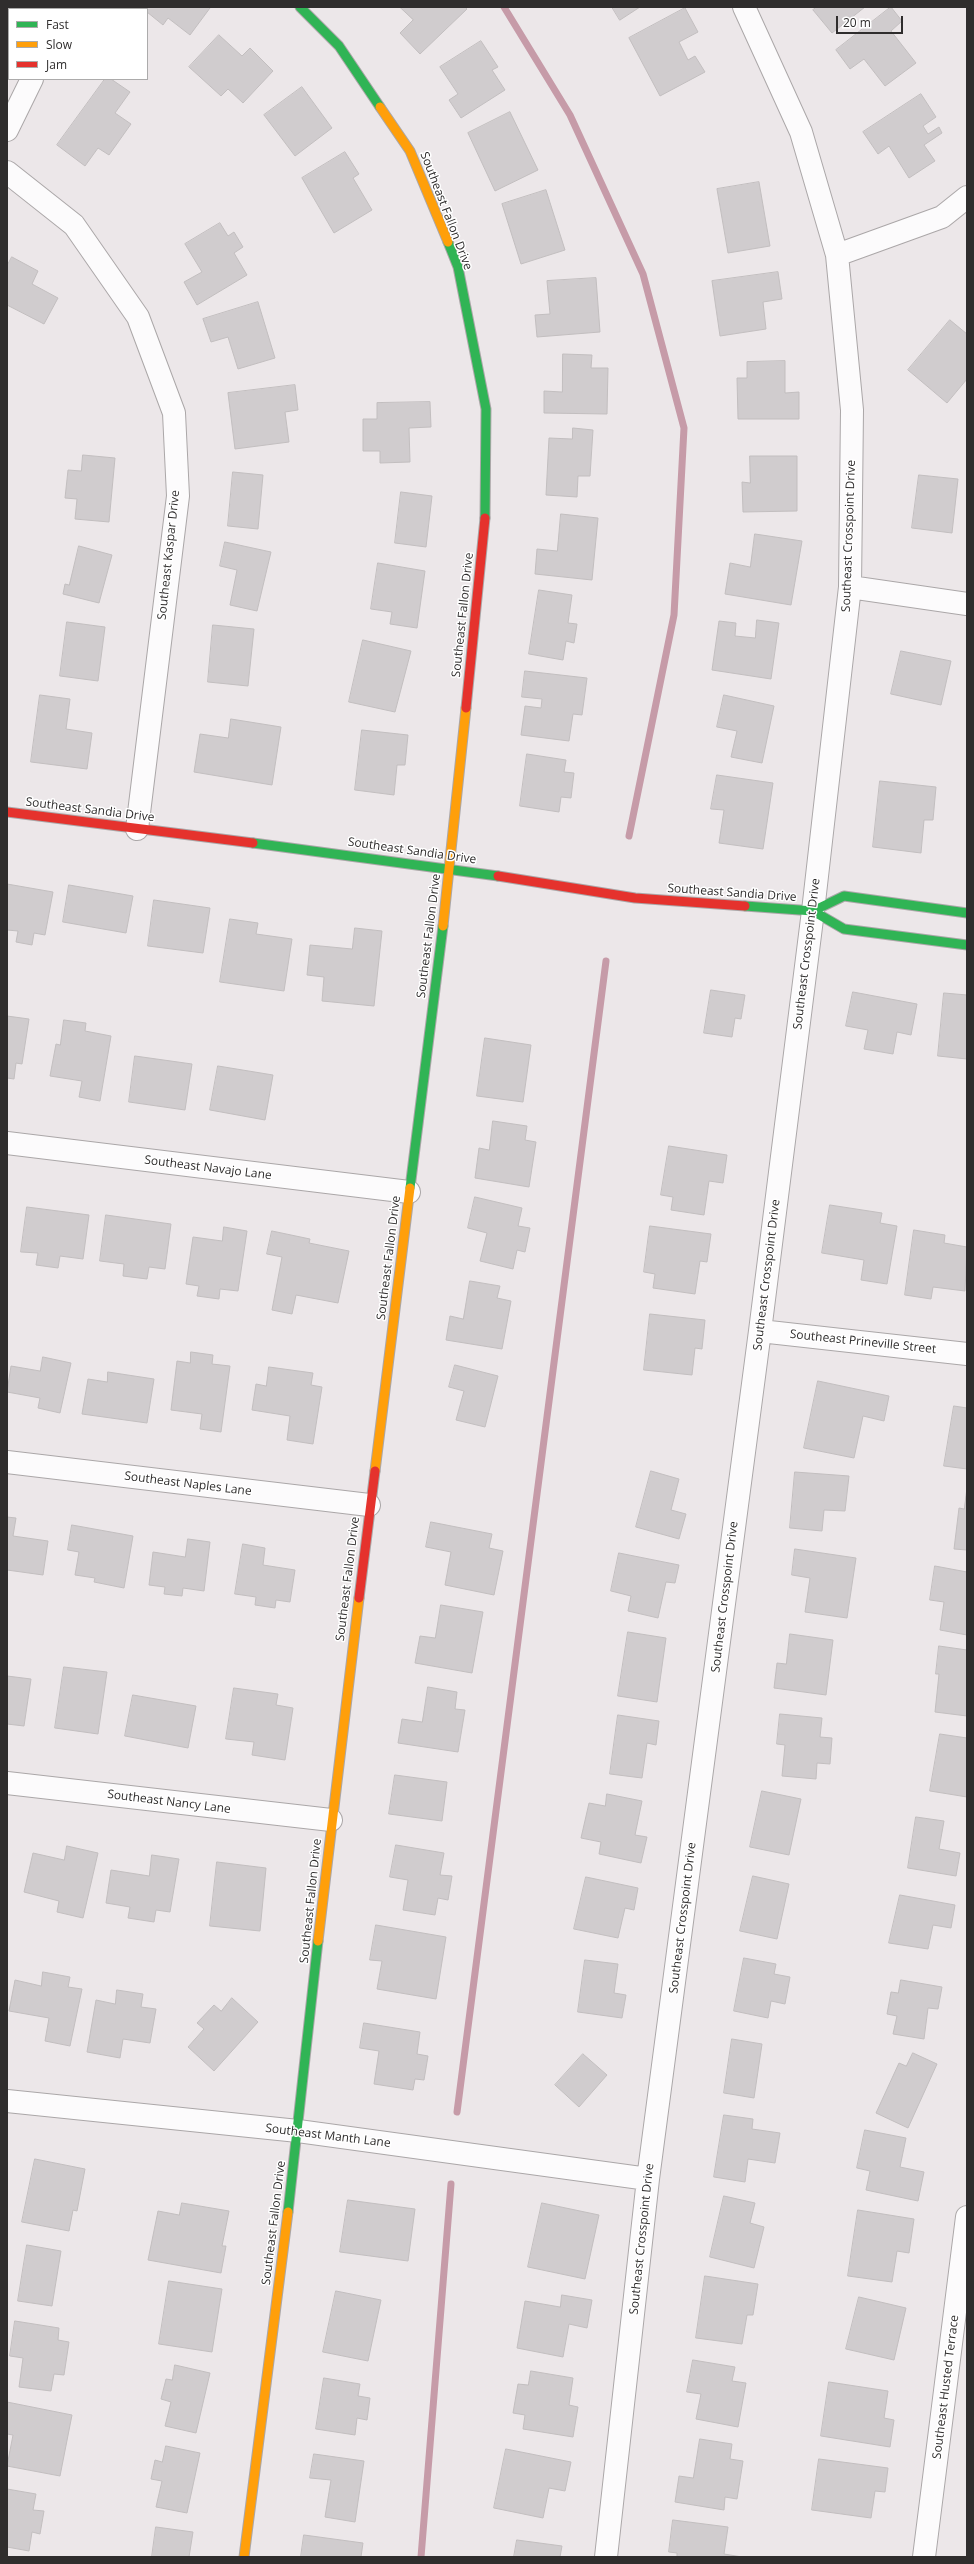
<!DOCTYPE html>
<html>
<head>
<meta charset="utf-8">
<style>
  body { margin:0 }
  #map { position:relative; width:974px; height:2564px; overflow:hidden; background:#ece7e9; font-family:"Open Sans",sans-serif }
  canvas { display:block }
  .frame { position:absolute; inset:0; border:8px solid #2f2d2d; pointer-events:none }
  .legend { position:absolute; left:8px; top:8px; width:140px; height:72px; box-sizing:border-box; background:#fff; border:1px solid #acabab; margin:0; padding:5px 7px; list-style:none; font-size:12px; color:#2f2d2d }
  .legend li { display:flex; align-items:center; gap:8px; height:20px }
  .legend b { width:20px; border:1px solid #acabab }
  .scale { position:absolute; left:836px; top:16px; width:67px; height:18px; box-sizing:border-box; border:2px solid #2f2d2d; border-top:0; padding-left:5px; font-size:12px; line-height:14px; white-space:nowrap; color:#2f2d2d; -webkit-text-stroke:3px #fff; paint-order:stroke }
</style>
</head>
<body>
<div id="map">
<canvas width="974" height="2564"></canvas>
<div class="frame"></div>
<ul class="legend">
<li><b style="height:5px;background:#30b455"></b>Fast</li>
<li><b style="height:5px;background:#ff9f0a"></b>Slow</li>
<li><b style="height:5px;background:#e5322d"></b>Jam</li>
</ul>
<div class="scale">20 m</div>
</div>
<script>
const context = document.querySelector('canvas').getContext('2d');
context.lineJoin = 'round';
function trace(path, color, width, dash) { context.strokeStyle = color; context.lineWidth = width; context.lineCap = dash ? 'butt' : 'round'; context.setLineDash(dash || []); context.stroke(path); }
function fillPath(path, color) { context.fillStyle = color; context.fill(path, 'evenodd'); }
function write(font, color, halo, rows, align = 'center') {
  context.font = font + ' "Open Sans",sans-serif'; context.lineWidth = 3; context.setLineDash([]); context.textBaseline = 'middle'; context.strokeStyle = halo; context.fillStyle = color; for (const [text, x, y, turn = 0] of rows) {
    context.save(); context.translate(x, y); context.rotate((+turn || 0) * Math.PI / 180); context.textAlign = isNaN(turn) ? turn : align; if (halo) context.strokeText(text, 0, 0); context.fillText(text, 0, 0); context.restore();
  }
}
const stream = new Path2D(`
  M 504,7 L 570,115 L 643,274 L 684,428 L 674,615 L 629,836
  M 457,2112 L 606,961
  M 421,2557 L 451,2184`);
const building = new Path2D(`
  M 142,7 L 210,7 L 210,8 L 190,35 L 168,18 L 163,25 L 147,12 L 147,9 Z
  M 400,7 L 465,7 L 467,9 L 420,54 L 400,33 L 413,20 Z
  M 612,7 L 640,7 L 620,20 Z
  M 817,7 L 865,7 L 832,33 L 813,10 Z
  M 891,7 L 902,21 L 891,31 L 916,63 L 885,86 L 864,59 L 850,69 L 836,50 Z
  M 685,8 L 698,32 L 679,42 L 688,60 L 695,56 L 705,72 L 660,96 L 629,38 Z
  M 219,35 L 242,56 L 250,48 L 273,71 L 243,103 L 228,89 L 221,96 L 189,67 Z
  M 481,41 L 498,67 L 492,70 L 505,90 L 461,118 L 449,100 L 458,94 L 440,67 Z
  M 105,79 L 111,79 L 130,92 L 115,113 L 131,124 L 109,155 L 98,148 L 85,166 L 57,145 Z
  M 302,87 L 332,128 L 295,156 L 264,115 Z
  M 921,94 L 936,117 L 923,126 L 928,134 L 939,127 L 942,133 L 924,145 L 935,161 L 909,178 L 889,146 L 878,154 L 863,132 Z
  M 510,112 L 538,170 L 495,191 L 468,133 Z
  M 345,152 L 359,174 L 353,178 L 372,210 L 334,233 L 302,178 Z
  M 759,182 L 770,246 L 728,253 L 717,189 Z
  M 546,190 L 565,250 L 521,264 L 502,204 Z
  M 220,223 L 228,236 L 234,232 L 243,247 L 234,253 L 247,275 L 197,305 L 184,282 L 202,272 L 185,244 Z
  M 12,257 L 38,271 L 32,284 L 58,298 L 44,324 L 7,305 L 7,266 Z
  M 778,272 L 782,299 L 763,302 L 766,329 L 720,336 L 712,281 Z
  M 596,278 L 600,332 L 537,337 L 535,315 L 550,314 L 547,281 Z
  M 258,302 L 275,358 L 238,369 L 228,337 L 211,342 L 203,319 Z
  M 950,320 L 967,334 L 967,379 L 947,403 L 908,370 Z
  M 563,354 L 592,355 L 591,368 L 608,368 L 607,414 L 544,413 L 544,391 L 562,392 Z
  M 785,361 L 785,393 L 799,392 L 799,419 L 738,419 L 737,378 L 747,378 L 747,362 Z
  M 295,385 L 298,410 L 285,412 L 289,442 L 235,449 L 228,393 Z
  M 430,402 L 431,427 L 409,428 L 410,462 L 380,463 L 380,451 L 363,451 L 363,419 L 377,419 L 377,403 Z
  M 573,428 L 593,430 L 590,476 L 578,476 L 577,497 L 546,495 L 549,438 L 572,439 Z
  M 83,455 L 115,458 L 109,522 L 75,519 L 77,499 L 65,498 L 68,470 L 81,471 Z
  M 750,456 L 797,456 L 797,511 L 743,512 L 742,482 L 750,483 Z
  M 233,472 L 263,475 L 258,529 L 228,526 Z
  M 919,475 L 958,479 L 952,533 L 912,528 Z
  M 401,492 L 432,496 L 426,547 L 395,543 Z
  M 561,514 L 598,518 L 592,580 L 535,574 L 537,549 L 557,551 Z
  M 755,534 L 802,541 L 791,605 L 725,594 L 730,563 L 750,567 Z
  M 225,542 L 271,552 L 257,611 L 230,605 L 237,570 L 220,566 Z
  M 79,546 L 112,555 L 99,603 L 63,594 L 65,584 L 69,585 Z
  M 378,563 L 425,571 L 417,628 L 390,624 L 392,612 L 371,609 Z
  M 539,590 L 572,595 L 568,623 L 577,624 L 574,643 L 566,641 L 563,660 L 529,654 Z
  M 757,620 L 779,623 L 771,679 L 712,670 L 719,621 L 736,623 L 735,636 L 755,638 Z
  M 67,622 L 105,627 L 98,681 L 60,676 Z
  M 213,625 L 254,629 L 248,686 L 208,682 Z
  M 363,640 L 411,651 L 395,712 L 349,702 Z
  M 901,651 L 951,661 L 941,705 L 891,694 Z
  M 525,671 L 587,678 L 582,715 L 573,714 L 569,741 L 521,735 L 525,706 L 541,708 L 542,699 L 522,697 Z
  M 40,695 L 70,699 L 66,729 L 92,733 L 87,769 L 31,762 Z
  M 724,695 L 774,706 L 762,763 L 731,757 L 737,731 L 717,727 Z
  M 231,719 L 281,727 L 272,785 L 194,772 L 200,734 L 228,738 Z
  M 362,730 L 408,735 L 405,765 L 397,765 L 394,795 L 355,790 Z
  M 527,754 L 566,760 L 564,772 L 574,773 L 571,798 L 561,797 L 559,812 L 520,806 Z
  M 717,775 L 773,783 L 763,849 L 719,843 L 724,810 L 711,809 Z
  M 880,781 L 936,787 L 933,820 L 924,820 L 921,853 L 873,847 Z
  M 7,884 L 53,892 L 45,935 L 34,933 L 32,945 L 16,942 L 18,931 L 7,930 Z
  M 69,885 L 133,896 L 126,933 L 63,922 Z
  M 154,900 L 210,908 L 203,953 L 148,946 Z
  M 230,919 L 258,923 L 256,934 L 292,939 L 284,991 L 220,982 Z
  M 355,928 L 382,931 L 374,1006 L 322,1001 L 324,977 L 307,975 L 310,945 L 352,949 Z
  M 711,990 L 745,995 L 741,1019 L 735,1018 L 732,1037 L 704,1033 Z
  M 853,992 L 917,1004 L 911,1035 L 897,1032 L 893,1054 L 864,1049 L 868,1030 L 846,1026 Z
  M 944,993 L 967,995 L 967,1059 L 938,1056 Z
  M 7,1016 L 29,1019 L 22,1064 L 16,1063 L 14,1079 L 7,1078 Z
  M 64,1020 L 86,1023 L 85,1031 L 111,1036 L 100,1101 L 79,1097 L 82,1081 L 50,1076 L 56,1044 L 60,1045 Z
  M 485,1038 L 531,1045 L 523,1102 L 477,1096 Z
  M 135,1056 L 192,1064 L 185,1110 L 129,1102 Z
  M 218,1066 L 273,1075 L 265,1120 L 210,1110 Z
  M 493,1121 L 527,1126 L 525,1140 L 536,1142 L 529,1187 L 475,1178 L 479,1148 L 489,1150 Z
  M 669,1146 L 727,1155 L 723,1183 L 709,1181 L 704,1215 L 671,1210 L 673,1197 L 661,1195 Z
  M 475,1197 L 522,1208 L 518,1226 L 530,1228 L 525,1252 L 517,1250 L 513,1269 L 480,1261 L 487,1233 L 468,1228 Z
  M 830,1205 L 882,1213 L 880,1223 L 897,1226 L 887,1284 L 861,1280 L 864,1260 L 822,1253 Z
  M 27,1207 L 89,1215 L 83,1259 L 60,1256 L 58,1268 L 36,1265 L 38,1253 L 21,1252 Z
  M 106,1215 L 171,1224 L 165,1269 L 149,1267 L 147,1279 L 123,1276 L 124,1264 L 100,1261 Z
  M 650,1226 L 711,1234 L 707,1262 L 700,1261 L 695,1294 L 653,1288 L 655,1274 L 644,1272 Z
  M 224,1227 L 247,1231 L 238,1291 L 220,1289 L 219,1299 L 197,1296 L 199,1286 L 186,1284 L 193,1237 L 222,1241 Z
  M 914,1230 L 945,1235 L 944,1243 L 967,1247 L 965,1291 L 933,1287 L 931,1299 L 905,1295 Z
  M 272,1231 L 310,1239 L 309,1243 L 349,1251 L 338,1303 L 296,1295 L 292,1314 L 272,1310 L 282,1257 L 267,1254 Z
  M 470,1281 L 500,1286 L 497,1298 L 511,1301 L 502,1349 L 446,1340 L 450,1316 L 463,1319 Z
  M 650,1314 L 705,1320 L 702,1349 L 695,1348 L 692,1375 L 644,1370 Z
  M 191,1352 L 213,1355 L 212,1364 L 230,1366 L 221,1432 L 200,1429 L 202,1414 L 171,1410 L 177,1361 L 190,1363 Z
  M 43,1357 L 71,1363 L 60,1413 L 38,1408 L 40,1398 L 7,1392 L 11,1366 L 40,1371 Z
  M 455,1365 L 498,1376 L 485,1427 L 456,1420 L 464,1391 L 449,1387 Z
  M 269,1367 L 313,1373 L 311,1385 L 322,1387 L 313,1444 L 287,1440 L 290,1416 L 252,1410 L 256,1384 L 266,1386 Z
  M 108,1372 L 154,1379 L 147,1423 L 82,1414 L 88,1379 L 107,1382 Z
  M 818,1381 L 889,1396 L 884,1421 L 863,1416 L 854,1458 L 804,1448 Z
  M 954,1406 L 967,1408 L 967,1469 L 944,1466 Z
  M 651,1471 L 679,1479 L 671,1510 L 686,1514 L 679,1539 L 636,1527 Z
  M 795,1472 L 849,1476 L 845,1511 L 824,1510 L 822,1531 L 790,1528 Z
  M 967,1488 L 967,1550 L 954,1549 L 959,1508 L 964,1509 Z
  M 7,1517 L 16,1518 L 13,1536 L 48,1541 L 43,1575 L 7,1570 Z
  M 431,1522 L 492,1534 L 489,1548 L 503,1551 L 494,1595 L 445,1585 L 451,1552 L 426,1547 Z
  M 72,1525 L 133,1536 L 124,1588 L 94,1582 L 95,1578 L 75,1575 L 79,1552 L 68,1550 Z
  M 188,1539 L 210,1542 L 204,1591 L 183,1588 L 182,1596 L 164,1594 L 165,1587 L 149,1585 L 153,1552 L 185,1557 Z
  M 243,1544 L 265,1548 L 263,1565 L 295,1570 L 290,1602 L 276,1600 L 275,1608 L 255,1605 L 256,1597 L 235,1594 Z
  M 795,1549 L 856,1558 L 847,1618 L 805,1612 L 810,1578 L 792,1575 Z
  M 619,1553 L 679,1565 L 675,1583 L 666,1582 L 658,1618 L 628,1611 L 631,1596 L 611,1591 Z
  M 935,1566 L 967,1572 L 967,1635 L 940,1630 L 944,1602 L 930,1600 Z
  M 441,1605 L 483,1612 L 472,1673 L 415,1663 L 420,1636 L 435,1638 Z
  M 628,1632 L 666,1638 L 657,1702 L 618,1696 Z
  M 790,1634 L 833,1640 L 826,1695 L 774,1688 L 777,1663 L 786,1664 Z
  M 939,1646 L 967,1650 L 967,1716 L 935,1712 L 939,1674 L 936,1674 Z
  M 64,1667 L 107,1672 L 98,1734 L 55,1728 Z
  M 7,1676 L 31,1679 L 24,1726 L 7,1724 Z
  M 428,1687 L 457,1692 L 455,1709 L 465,1710 L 458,1752 L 398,1743 L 402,1719 L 422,1722 Z
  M 234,1688 L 278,1694 L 276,1705 L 293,1708 L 285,1760 L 252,1755 L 254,1742 L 226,1739 Z
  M 133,1695 L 196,1706 L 188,1748 L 125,1736 Z
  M 780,1714 L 822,1718 L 820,1737 L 832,1738 L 830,1764 L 817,1763 L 816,1779 L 782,1776 L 785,1745 L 777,1744 Z
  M 618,1715 L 659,1721 L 656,1745 L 647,1743 L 642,1778 L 610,1774 Z
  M 940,1734 L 967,1738 L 967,1797 L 930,1791 Z
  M 395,1775 L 447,1782 L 442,1821 L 389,1814 Z
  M 762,1791 L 801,1799 L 789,1855 L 750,1847 Z
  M 607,1794 L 642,1801 L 635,1835 L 647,1837 L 641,1863 L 599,1854 L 601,1842 L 581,1838 L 589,1803 L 605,1806 Z
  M 916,1817 L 944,1821 L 939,1849 L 960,1853 L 956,1876 L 908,1868 Z
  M 396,1845 L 444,1853 L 440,1875 L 452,1876 L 448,1900 L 438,1898 L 435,1915 L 403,1910 L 408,1880 L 390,1877 Z
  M 67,1846 L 98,1853 L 83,1918 L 57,1912 L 59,1901 L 24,1892 L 33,1853 L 64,1860 Z
  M 152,1855 L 179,1859 L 170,1912 L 156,1910 L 154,1922 L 128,1918 L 130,1907 L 106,1903 L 111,1870 L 149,1876 Z
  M 217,1862 L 266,1868 L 260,1931 L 210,1926 Z
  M 753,1876 L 789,1884 L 777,1939 L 740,1931 Z
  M 586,1877 L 638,1888 L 634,1910 L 625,1908 L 618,1938 L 574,1929 Z
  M 900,1895 L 955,1905 L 951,1928 L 933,1925 L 928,1949 L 889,1943 Z
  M 376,1925 L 446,1937 L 436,1999 L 377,1989 L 382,1961 L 370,1960 Z
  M 744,1958 L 776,1964 L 774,1974 L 790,1977 L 785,2004 L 771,2001 L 768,2018 L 734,2011 Z
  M 585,1960 L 618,1964 L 614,1993 L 626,1995 L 622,2018 L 578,2012 Z
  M 43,1972 L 70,1977 L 68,1987 L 82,1989 L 70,2046 L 45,2041 L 49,2018 L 9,2011 L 15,1980 L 41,1986 Z
  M 901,1980 L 942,1987 L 938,2009 L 928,2008 L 924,2039 L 893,2034 L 897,2016 L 887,2014 L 891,1992 L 898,1993 Z
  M 117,1990 L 143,1994 L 141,2007 L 156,2009 L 150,2043 L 123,2039 L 120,2058 L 87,2052 L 96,2000 L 115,2004 Z
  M 232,1998 L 258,2022 L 214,2071 L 188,2047 L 204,2029 L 197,2023 L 214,2005 L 221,2011 Z
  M 364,2023 L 420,2032 L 417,2054 L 428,2056 L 424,2080 L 415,2079 L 413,2090 L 374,2084 L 379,2051 L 360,2048 Z
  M 732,2039 L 762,2044 L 754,2098 L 724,2093 Z
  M 913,2053 L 937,2064 L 908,2128 L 876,2113 L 899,2063 L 906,2066 Z
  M 583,2054 L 607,2075 L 579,2107 L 555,2085 Z
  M 724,2115 L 753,2119 L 752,2129 L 780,2133 L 775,2163 L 748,2159 L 745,2182 L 714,2177 Z
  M 865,2130 L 906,2138 L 900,2167 L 924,2172 L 918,2201 L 866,2190 L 870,2171 L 857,2168 Z
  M 35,2159 L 85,2169 L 77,2211 L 73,2210 L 69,2231 L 22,2222 Z
  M 724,2196 L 755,2203 L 750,2223 L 764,2227 L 754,2268 L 710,2257 Z
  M 348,2200 L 415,2209 L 408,2261 L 340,2252 Z
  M 182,2203 L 229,2211 L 222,2246 L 226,2246 L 221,2273 L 148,2260 L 158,2211 L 179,2215 Z
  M 542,2203 L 599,2215 L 585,2279 L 528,2267 Z
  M 858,2210 L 914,2219 L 909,2253 L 897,2251 L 892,2282 L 848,2276 Z
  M 27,2245 L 61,2251 L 52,2306 L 18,2301 Z
  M 705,2276 L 758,2284 L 753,2315 L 747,2315 L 742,2344 L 696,2338 Z
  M 169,2281 L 222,2289 L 212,2352 L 159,2344 Z
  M 336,2291 L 381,2300 L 368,2361 L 323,2352 Z
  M 562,2295 L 592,2300 L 587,2328 L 569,2324 L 563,2357 L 517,2348 L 525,2301 L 560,2307 Z
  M 859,2297 L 906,2308 L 894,2360 L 846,2349 Z
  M 15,2321 L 59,2328 L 58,2340 L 69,2342 L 64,2375 L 54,2374 L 51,2391 L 19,2387 L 23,2358 L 10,2356 Z
  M 693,2360 L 735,2367 L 732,2381 L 746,2383 L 738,2427 L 696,2419 L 701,2394 L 687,2392 Z
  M 175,2365 L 210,2373 L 196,2433 L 165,2426 L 171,2402 L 161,2399 L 166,2379 L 172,2380 Z
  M 531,2371 L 573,2378 L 569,2405 L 578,2407 L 573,2437 L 523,2429 L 525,2415 L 513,2413 L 518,2384 L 528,2385 Z
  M 324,2378 L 360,2384 L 358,2396 L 370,2398 L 367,2420 L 357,2418 L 355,2435 L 316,2429 Z
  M 829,2382 L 888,2391 L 884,2418 L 894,2420 L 890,2447 L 821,2436 Z
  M 7,2402 L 72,2415 L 60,2476 L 7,2466 L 13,2435 L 7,2434 Z
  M 700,2439 L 732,2444 L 730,2459 L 743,2461 L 737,2499 L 725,2497 L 724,2510 L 675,2502 L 679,2476 L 693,2478 Z
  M 166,2446 L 200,2453 L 187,2513 L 156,2507 L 162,2481 L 151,2479 L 155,2460 L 162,2462 Z
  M 506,2449 L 571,2462 L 565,2491 L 549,2488 L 543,2518 L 494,2508 Z
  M 314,2454 L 364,2461 L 355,2522 L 325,2517 L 331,2480 L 310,2478 Z
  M 819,2459 L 888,2468 L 885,2492 L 875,2491 L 871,2518 L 812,2510 Z
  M 7,2489 L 36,2494 L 33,2510 L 44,2511 L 40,2534 L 32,2532 L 29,2551 L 7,2547 Z
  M 673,2520 L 728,2527 L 724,2554 L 742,2557 L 677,2557 L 677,2553 L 669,2552 Z
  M 156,2527 L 193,2532 L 189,2557 L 152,2557 Z
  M 304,2535 L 363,2543 L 361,2557 L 301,2557 Z
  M 517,2540 L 562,2546 L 560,2557 L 514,2557 Z`);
const street = new Path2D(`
  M 65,9 L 66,7
  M 7,130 L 32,79
  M 7,172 L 74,225 L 138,317 L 174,413 L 178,496 L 137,829
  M 837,255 L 942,217 L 967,197
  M 850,587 L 967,604
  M 7,1143 L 409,1192
  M 760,1331 L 967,1354
  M 7,1462 L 369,1505
  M 7,1783 L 331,1820
  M 7,2101 L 298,2131 L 648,2179
  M 606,2557 L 648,2179 L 760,1331 L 813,911 L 850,587 L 852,410 L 837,255 L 801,132 L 744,7
  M 924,2557 L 967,2217`);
const fast = new Path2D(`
  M 300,7 L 339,46 L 380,107
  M 448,242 L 458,267 L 486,409 L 485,518
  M 253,843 L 498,876
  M 745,906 L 813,911 L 844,929 L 967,945
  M 813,911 L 844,896 L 967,913
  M 410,1188 L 443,926
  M 288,2212 L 318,1941`);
const slow = new Path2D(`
  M 380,107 L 410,151 L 448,242
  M 443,926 L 466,708
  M 375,1471 L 410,1188
  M 318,1941 L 359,1598
  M 244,2557 L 288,2212`);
const jam = new Path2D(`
  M 466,708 L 485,518
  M 7,812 L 253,843
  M 498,876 L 635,898 L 745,906
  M 359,1598 L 375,1471`);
const streetNames = [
  ["Southeast Fallon Drive",446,211,69],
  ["Southeast Crosspoint Drive",849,536,-88],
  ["Southeast Kaspar Drive",169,555,-84],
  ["Southeast Fallon Drive",463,615,-84],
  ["Southeast Sandia Drive",90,810,7],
  ["Southeast Sandia Drive",412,851,8],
  ["Southeast Sandia Drive",732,893,4],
  ["Southeast Fallon Drive",429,936,-83],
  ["Southeast Crosspoint Drive",807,954,-83],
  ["Southeast Navajo Lane",208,1168,7],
  ["Southeast Fallon Drive",389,1258,-83],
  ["Southeast Crosspoint Drive",767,1275,-83],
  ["Southeast Prineville Street",863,1342,6],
  ["Southeast Naples Lane",188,1484,7],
  ["Southeast Fallon Drive",348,1579,-83],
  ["Southeast Crosspoint Drive",725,1597,-83],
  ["Southeast Nancy Lane",169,1802,7],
  ["Southeast Fallon Drive",311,1901,-84],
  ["Southeast Crosspoint Drive",683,1918,-83],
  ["Southeast Manth Lane",328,2136,7],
  ["Southeast Fallon Drive",274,2223,-83],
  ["Southeast Crosspoint Drive",642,2239,-84],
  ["Southeast Husted Terrace",946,2387,-83]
];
trace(stream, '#c69ba8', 7);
fillPath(building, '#d0ccce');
trace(building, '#c2bebf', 1);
trace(street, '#aba7a8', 24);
trace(fast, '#aba7a8', 11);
trace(slow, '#aba7a8', 11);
trace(jam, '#aba7a8', 11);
trace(street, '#fcfbfc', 22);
trace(fast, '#30b455', 9);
trace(slow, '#ff9f0a', 9);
trace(jam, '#e5322d', 9);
write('12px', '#2f2d2d', '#fff', streetNames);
</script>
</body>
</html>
